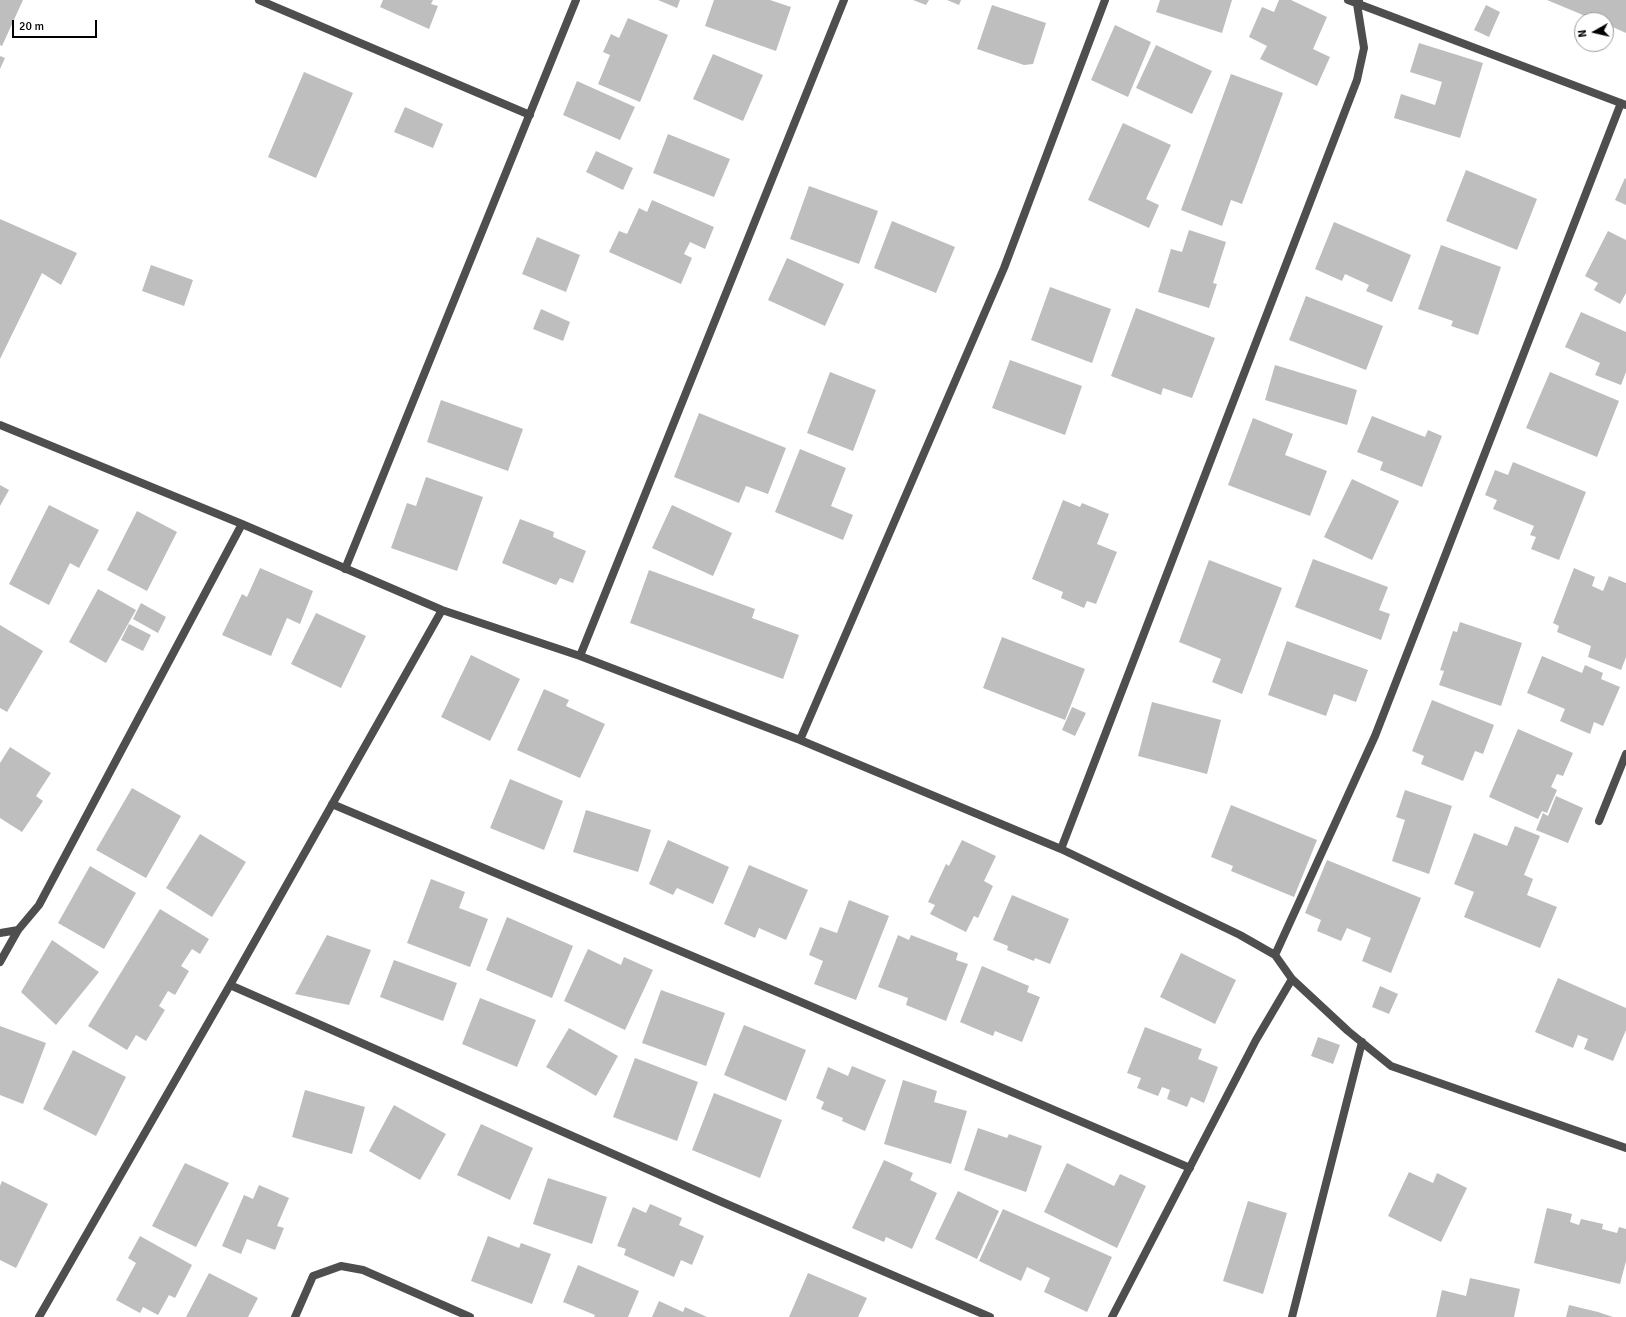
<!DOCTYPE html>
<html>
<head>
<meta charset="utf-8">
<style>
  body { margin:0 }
  #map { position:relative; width:1626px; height:1317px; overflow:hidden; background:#fff; font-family:Signika,sans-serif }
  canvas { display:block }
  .north { position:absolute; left:1574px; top:12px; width:40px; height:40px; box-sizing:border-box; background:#fff; border:1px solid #999; border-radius:50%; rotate:262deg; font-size:11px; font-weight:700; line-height:16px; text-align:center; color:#000 }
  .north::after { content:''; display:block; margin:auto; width:14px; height:18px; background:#000; clip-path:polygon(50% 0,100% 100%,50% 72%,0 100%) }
  .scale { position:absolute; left:12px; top:20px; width:85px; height:18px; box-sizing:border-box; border:2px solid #000; border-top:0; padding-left:5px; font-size:12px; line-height:14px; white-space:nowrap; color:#000; -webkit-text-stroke:3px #fff; paint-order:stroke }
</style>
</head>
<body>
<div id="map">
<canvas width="1626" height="1317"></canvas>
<div class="north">N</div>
<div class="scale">20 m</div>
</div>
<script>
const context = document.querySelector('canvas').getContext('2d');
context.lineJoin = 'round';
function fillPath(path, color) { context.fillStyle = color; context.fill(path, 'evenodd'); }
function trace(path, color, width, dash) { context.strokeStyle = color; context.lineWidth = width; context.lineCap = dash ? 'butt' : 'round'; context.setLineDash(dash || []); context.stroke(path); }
const building = new Path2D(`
  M 0,0 L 23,0 L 2,46 L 0,45 Z
  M 383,0 L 433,0 L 431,4 L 438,6 L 429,29 L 380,7 Z
  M 658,0 L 680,0 L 677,8 Z
  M 714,0 L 770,0 L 791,7 L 776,51 L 705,26 Z
  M 913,0 L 929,0 L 926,5 Z
  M 947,0 L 961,0 L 959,5 Z
  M 1160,0 L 1232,0 L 1222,33 L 1156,12 Z
  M 1279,0 L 1291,0 L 1327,17 L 1313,49 L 1330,57 L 1317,86 L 1260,59 L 1267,46 L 1249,37 L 1262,7 L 1274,12 Z
  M 1547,0 L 1626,0 L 1626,33 L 1606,24 L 1606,20 L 1595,20 Z
  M 992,5 L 1046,23 L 1033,64 L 1024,65 L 977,49 Z
  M 1486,5 L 1500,12 L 1489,37 L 1474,30 Z
  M 628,18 L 668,35 L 640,102 L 598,84 L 610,55 L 603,52 L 611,34 L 619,38 Z
  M 1115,25 L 1151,42 L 1128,97 L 1091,80 Z
  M 1419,43 L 1483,63 L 1460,138 L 1394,118 L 1401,94 L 1435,105 L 1442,82 L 1410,72 Z
  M 1156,45 L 1212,71 L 1192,114 L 1136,88 Z
  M 713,54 L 763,75 L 743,121 L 693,99 Z
  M 0,56 L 5,58 L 0,69 Z
  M 304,72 L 353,93 L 316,178 L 268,157 Z
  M 1231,74 L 1283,93 L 1242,204 L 1231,200 L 1222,226 L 1181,210 Z
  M 577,81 L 635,107 L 620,140 L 563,115 Z
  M 405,107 L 443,124 L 433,148 L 394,132 Z
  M 1123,123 L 1171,145 L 1146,199 L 1159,205 L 1149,228 L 1088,200 Z
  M 668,134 L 730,159 L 714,197 L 653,173 Z
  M 596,151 L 633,168 L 623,190 L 586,172 Z
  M 1466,170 L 1537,199 L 1517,250 L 1446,221 Z
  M 1625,178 L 1626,179 L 1626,205 L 1615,200 Z
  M 809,186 L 878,211 L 859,264 L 790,239 Z
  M 652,200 L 714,227 L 705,249 L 690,242 L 684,254 L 692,258 L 681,284 L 609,252 L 619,231 L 627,234 L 639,208 L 647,212 Z
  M 0,219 L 77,253 L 61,285 L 42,273 L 0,359 Z
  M 892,221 L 955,247 L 936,293 L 874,268 Z
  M 1334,222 L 1411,255 L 1392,302 L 1366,291 L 1369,285 L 1345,274 L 1342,281 L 1315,269 Z
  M 1189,230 L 1226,242 L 1213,283 L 1217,284 L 1209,308 L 1158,292 L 1171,249 L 1182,252 Z
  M 1608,231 L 1626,240 L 1626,293 L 1620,304 L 1594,290 L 1598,283 L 1585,276 Z
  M 537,237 L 580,255 L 566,292 L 522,274 Z
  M 1441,245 L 1501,267 L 1478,335 L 1451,326 L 1453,321 L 1418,309 Z
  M 787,258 L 844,284 L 825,326 L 768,300 Z
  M 151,265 L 193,280 L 184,306 L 142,291 Z
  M 1050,287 L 1111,309 L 1092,363 L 1031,340 Z
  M 1306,296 L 1383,326 L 1366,370 L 1289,340 Z
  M 1136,308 L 1215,338 L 1192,398 L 1163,388 L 1161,395 L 1111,376 Z
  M 541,309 L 570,322 L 563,341 L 533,329 Z
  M 1581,312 L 1626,332 L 1626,372 L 1621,385 L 1595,375 L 1600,363 L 1565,347 Z
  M 1010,360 L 1082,386 L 1065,435 L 992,408 Z
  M 1275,365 L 1357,390 L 1347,425 L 1265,400 Z
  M 830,372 L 876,390 L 853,451 L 807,433 Z
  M 1550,372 L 1619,401 L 1597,457 L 1526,428 Z
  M 441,400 L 523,429 L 508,471 L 427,442 Z
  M 699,413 L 786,448 L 768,494 L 746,486 L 739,503 L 674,477 Z
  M 1372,416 L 1425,437 L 1428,430 L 1442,436 L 1422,487 L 1380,470 L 1383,462 L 1357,452 Z
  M 1253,418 L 1293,434 L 1285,455 L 1327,471 L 1310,516 L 1228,485 Z
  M 800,449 L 846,468 L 831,506 L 853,515 L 843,540 L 775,512 Z
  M 1513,462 L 1586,492 L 1559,560 L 1531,549 L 1536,537 L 1530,535 L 1534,526 L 1493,509 L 1497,500 L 1485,495 L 1495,470 L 1508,475 Z
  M 426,477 L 483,497 L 457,571 L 391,548 L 407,503 L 416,506 Z
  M 1352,479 L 1399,501 L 1372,560 L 1324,537 Z
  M 0,485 L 9,490 L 0,506 Z
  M 1063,500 L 1080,507 L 1082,503 L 1109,514 L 1097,544 L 1117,552 L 1096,604 L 1087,601 L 1084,608 L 1061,598 L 1063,592 L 1032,579 Z
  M 49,505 L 99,530 L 79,568 L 70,563 L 49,605 L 9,584 Z
  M 672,505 L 732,533 L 713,576 L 652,548 Z
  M 137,511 L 177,532 L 147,591 L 107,570 Z
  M 520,519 L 554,532 L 553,537 L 586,551 L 573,583 L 560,578 L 556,585 L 502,563 Z
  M 1313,559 L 1388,587 L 1379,610 L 1390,614 L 1381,640 L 1295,607 Z
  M 1209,560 L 1282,588 L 1242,694 L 1212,682 L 1221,659 L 1179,642 Z
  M 260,568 L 313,591 L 300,624 L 287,618 L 271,656 L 222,635 L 242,594 L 247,597 Z
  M 1574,568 L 1595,577 L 1592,586 L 1603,591 L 1609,576 L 1626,583 L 1626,657 L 1621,670 L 1588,657 L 1591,646 L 1557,632 L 1559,626 L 1553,623 Z
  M 649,570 L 755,609 L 752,618 L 799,635 L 783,679 L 630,623 Z
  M 98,589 L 136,610 L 106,663 L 69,642 Z
  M 141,603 L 166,617 L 158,633 L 133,619 Z
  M 316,613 L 366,636 L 341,688 L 291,664 Z
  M 1460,622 L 1522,643 L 1501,706 L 1439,685 L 1444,671 L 1440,670 L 1453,631 L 1457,632 Z
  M 129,624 L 151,635 L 143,651 L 121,640 Z
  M 0,625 L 43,651 L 7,712 L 0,708 Z
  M 1002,637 L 1085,669 L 1065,720 L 983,688 Z
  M 1287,641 L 1368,670 L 1356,702 L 1334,694 L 1326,716 L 1268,695 Z
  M 471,655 L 520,679 L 490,741 L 441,717 Z
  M 1542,656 L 1582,673 L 1585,665 L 1603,673 L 1601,679 L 1620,687 L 1603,726 L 1594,722 L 1590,734 L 1560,721 L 1565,709 L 1527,693 Z
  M 544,689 L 569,700 L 566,706 L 605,724 L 580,778 L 517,750 Z
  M 1432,700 L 1494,725 L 1483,754 L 1475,751 L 1463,781 L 1421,764 L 1424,756 L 1412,751 Z
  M 1152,702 L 1221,720 L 1207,774 L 1138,756 Z
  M 1072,707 L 1086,713 L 1075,736 L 1062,730 Z
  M 1518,729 L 1573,753 L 1563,776 L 1557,774 L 1551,787 L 1557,790 L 1547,813 L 1542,811 L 1538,819 L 1489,797 Z
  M 10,747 L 51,773 L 36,796 L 43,801 L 22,832 L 0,818 L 0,763 Z
  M 510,779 L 563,801 L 544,850 L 490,828 Z
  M 132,788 L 181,816 L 146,878 L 96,850 Z
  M 1405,790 L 1452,806 L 1429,874 L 1392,861 L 1405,820 L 1396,817 Z
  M 1556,796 L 1583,808 L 1568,843 L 1536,830 L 1543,813 L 1548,816 Z
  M 1231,805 L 1317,840 L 1294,897 L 1231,871 L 1233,866 L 1211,857 Z
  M 586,810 L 651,830 L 638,872 L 573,852 Z
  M 1515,826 L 1540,836 L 1524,875 L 1533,879 L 1527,895 L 1557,907 L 1540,948 L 1464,917 L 1474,892 L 1454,884 L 1474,833 L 1507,846 Z
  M 200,834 L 246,862 L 212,917 L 166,888 Z
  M 668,840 L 729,867 L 713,904 L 677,888 L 673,895 L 649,884 Z
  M 962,840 L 996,856 L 984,881 L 993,886 L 978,918 L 974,916 L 966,932 L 930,914 L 935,905 L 928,902 L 946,864 L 949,866 Z
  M 1327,860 L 1421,898 L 1391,973 L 1362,961 L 1371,938 L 1347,928 L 1341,941 L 1317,931 L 1321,920 L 1305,913 Z
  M 749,865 L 808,890 L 786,940 L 759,928 L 755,938 L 724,924 Z
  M 90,866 L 136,893 L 104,949 L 58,923 Z
  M 431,879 L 465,892 L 459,908 L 488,919 L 470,967 L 407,943 Z
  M 1012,895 L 1069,919 L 1050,964 L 1035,958 L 1034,961 L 1007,950 L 1008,946 L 993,940 Z
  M 849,900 L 889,916 L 856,1000 L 814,984 L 823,961 L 809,955 L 820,927 L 837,933 Z
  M 160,909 L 209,939 L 200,954 L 192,949 L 181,966 L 189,971 L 175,995 L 168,991 L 159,1006 L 165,1010 L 146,1041 L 136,1035 L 127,1050 L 88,1026 Z
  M 507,917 L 573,946 L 552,998 L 486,970 Z
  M 327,935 L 371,950 L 349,1005 L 295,994 Z
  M 898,935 L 909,940 L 911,935 L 958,953 L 956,960 L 968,964 L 946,1021 L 906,1005 L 908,998 L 878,987 Z
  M 52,940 L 99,972 L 56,1025 L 21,992 Z
  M 588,949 L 621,965 L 624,957 L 653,970 L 625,1030 L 564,1001 Z
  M 1181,953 L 1236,980 L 1215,1024 L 1160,997 Z
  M 394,960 L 457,983 L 443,1021 L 380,997 Z
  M 982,966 L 1029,986 L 1027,992 L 1040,997 L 1022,1042 L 995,1031 L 993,1036 L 960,1022 Z
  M 1558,978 L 1626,1008 L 1626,1030 L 1613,1061 L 1584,1049 L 1588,1039 L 1578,1035 L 1573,1048 L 1535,1032 Z
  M 1380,986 L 1398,994 L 1389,1014 L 1372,1007 Z
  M 661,990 L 725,1013 L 706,1066 L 642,1043 Z
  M 480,998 L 536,1020 L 517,1067 L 462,1044 Z
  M 744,1025 L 806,1050 L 786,1101 L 724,1075 Z
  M 0,1026 L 46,1043 L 23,1104 L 0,1095 Z
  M 1145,1027 L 1202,1049 L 1198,1059 L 1218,1067 L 1204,1103 L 1191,1097 L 1187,1107 L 1167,1099 L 1170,1090 L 1162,1087 L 1158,1096 L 1137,1088 L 1141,1078 L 1127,1073 Z
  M 569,1028 L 618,1056 L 596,1096 L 546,1067 Z
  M 1318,1037 L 1340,1045 L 1333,1064 L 1311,1056 Z
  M 73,1050 L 126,1077 L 96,1136 L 43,1109 Z
  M 635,1058 L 698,1082 L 677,1141 L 613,1117 Z
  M 852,1066 L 886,1080 L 865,1131 L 842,1121 L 843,1118 L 821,1109 L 824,1102 L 816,1098 L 828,1067 L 848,1076 Z
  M 903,1080 L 937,1091 L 934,1102 L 967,1111 L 951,1164 L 884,1144 Z
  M 305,1090 L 365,1107 L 352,1154 L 292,1137 Z
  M 714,1093 L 782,1120 L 760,1178 L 692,1150 Z
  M 394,1105 L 446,1134 L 420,1180 L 369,1151 Z
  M 481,1124 L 533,1148 L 510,1200 L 457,1175 Z
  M 978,1128 L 1007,1138 L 1009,1134 L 1042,1146 L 1026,1192 L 964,1170 Z
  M 884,1160 L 913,1173 L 910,1180 L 937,1193 L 912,1249 L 886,1237 L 884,1242 L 852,1228 Z
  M 185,1163 L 229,1183 L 196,1247 L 152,1226 Z
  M 1067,1163 L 1114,1186 L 1120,1174 L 1146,1186 L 1117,1248 L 1044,1212 Z
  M 1409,1172 L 1433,1183 L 1437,1173 L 1467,1188 L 1441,1242 L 1388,1216 Z
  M 548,1178 L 607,1197 L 592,1244 L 533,1224 Z
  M 2,1181 L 48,1204 L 16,1268 L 0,1260 L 0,1186 Z
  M 259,1185 L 289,1198 L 277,1226 L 284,1228 L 275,1250 L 247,1239 L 241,1254 L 222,1246 L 244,1195 L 253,1199 Z
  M 958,1191 L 999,1211 L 977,1259 L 935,1239 Z
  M 1248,1201 L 1287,1213 L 1263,1294 L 1223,1281 Z
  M 650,1204 L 682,1218 L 679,1225 L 704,1236 L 692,1265 L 681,1260 L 674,1277 L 624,1255 L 626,1249 L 617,1246 L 633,1207 L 646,1213 Z
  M 1547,1208 L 1572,1214 L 1570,1222 L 1579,1225 L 1581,1219 L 1603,1224 L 1602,1229 L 1617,1233 L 1619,1227 L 1626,1229 L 1626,1261 L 1620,1284 L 1534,1263 Z
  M 1003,1209 L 1112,1257 L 1087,1312 L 1044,1292 L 1050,1278 L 1027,1267 L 1021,1281 L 979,1261 Z
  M 140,1236 L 192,1265 L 175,1298 L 169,1295 L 158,1315 L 143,1307 L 140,1313 L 116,1300 L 136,1263 L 128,1258 Z
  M 488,1236 L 519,1248 L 521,1243 L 551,1254 L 532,1304 L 471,1281 Z
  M 578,1265 L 639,1291 L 628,1317 L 594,1317 L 595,1315 L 563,1302 Z
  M 209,1273 L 258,1298 L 248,1317 L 186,1317 Z
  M 808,1273 L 867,1298 L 858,1317 L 789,1317 Z
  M 1470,1278 L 1520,1289 L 1514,1317 L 1436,1317 L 1442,1290 L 1466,1296 Z
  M 659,1301 L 683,1312 L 685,1307 L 707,1317 L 652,1317 Z
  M 1569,1305 L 1598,1312 L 1613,1317 L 1566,1317 Z`);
const street = new Path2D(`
  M 259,0 L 530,115
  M 1348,0 L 1626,105
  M 0,425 L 242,524 L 442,610 L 580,656 L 800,740 L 1061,849 L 1240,935 L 1275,955 L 1292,979 L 1348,1031 L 1391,1066 L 1626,1148
  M 345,569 L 576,0
  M 580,656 L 844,0
  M 800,740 L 1004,268 L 1105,0
  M 332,804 L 775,991 L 1190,1168
  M 1599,821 L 1626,754
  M 1061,849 L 1357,80 L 1364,48 L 1357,4 L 1359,0
  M 0,933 L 18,930
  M 1275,955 L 1375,736 L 1621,103
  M 0,962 L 18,930 L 39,905 L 242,524
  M 230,985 L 722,1202 L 990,1317
  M 39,1317 L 230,985 L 442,610
  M 295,1317 L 313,1276 L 341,1266 L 363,1270 L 470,1317
  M 1112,1317 L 1256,1040 L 1292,979
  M 1292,1317 L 1362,1042`);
fillPath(building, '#bebebe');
trace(street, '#4e4e4e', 8);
</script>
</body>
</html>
